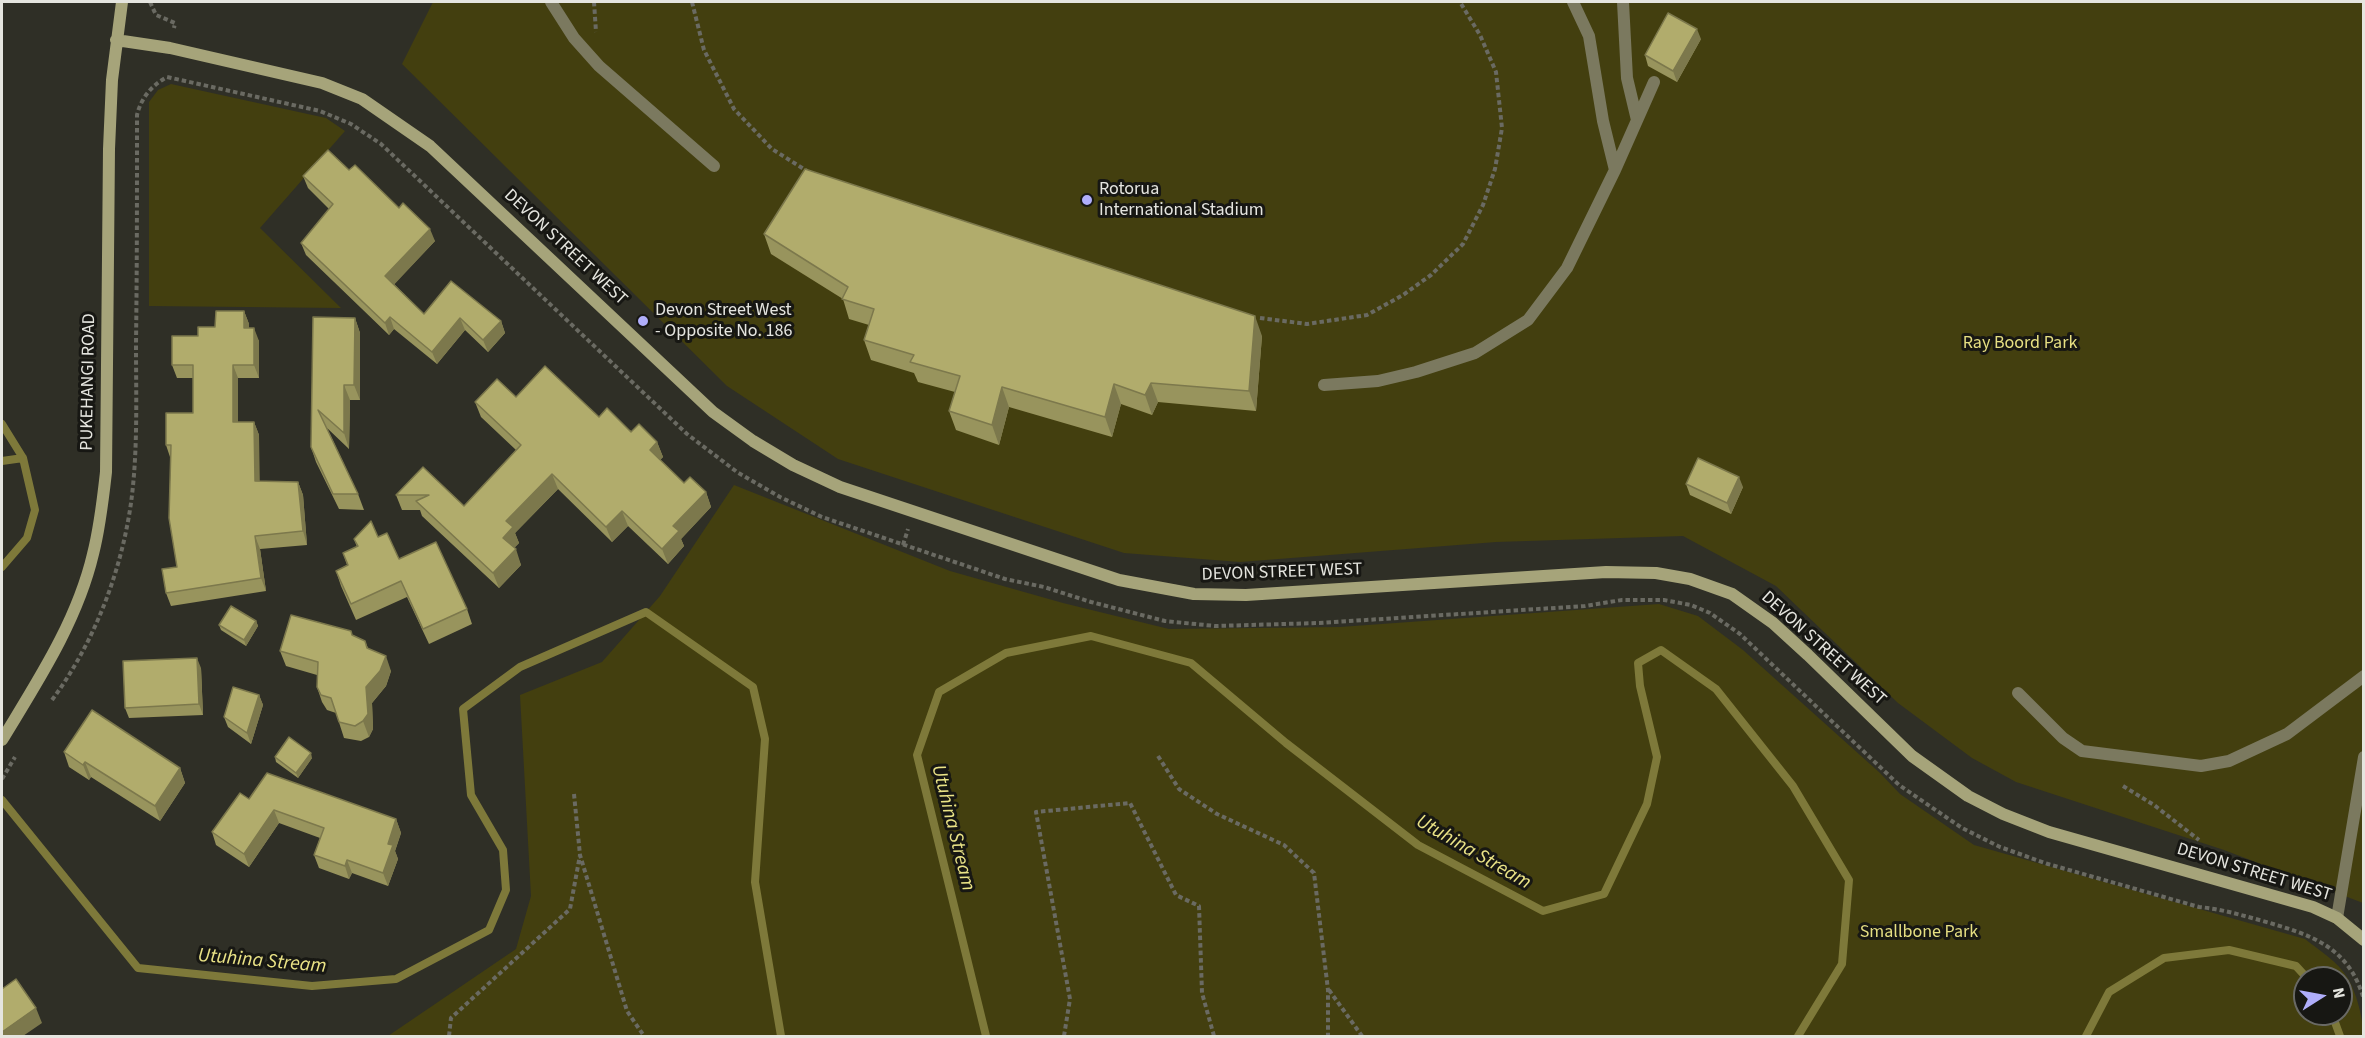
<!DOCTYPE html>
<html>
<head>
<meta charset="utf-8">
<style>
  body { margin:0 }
  #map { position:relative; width:2365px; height:1038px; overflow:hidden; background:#2f2f26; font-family:"Source Sans 3",sans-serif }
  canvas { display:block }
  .frame { position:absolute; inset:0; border:3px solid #e5e5df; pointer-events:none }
  .north { position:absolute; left:2293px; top:966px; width:60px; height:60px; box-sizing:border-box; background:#171713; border:2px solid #696965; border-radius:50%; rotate:79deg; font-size:16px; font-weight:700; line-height:24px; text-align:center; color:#e5e5df }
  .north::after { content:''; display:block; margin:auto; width:21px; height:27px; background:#b0aefa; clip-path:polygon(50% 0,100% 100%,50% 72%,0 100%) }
</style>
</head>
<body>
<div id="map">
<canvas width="2365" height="1038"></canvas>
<div class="frame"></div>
<div class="north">N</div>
</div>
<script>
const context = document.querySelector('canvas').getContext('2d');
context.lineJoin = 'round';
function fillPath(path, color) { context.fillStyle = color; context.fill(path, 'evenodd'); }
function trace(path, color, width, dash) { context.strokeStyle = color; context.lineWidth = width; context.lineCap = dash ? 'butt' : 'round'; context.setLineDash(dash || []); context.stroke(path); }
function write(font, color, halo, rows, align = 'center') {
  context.font = font + ' "Source Sans 3",sans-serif'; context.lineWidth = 6; context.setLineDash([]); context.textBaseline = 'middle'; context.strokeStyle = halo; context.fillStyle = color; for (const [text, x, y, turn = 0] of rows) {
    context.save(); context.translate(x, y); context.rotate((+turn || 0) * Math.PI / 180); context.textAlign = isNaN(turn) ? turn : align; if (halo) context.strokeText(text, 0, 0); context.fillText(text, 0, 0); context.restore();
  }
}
const green = new Path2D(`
  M 433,2 L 2363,2 L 2363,903 L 2224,850 L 2016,782 L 1972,758 L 1898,703 L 1776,586 L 1683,536 L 1496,542 L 1240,562 L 1124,553 L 838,459 L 727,386 L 402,64 Z
  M 171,84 L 326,118 L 345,131 L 260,228 L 341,308 L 149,306 L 149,102 L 158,90 Z
  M 734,485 L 950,571 L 1063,603 L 1169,629 L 1340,627 L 1659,604 L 1698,616 L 1743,650 L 1880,773 L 1900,794 L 1974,845 L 2305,939 C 2319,950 2338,962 2347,977 C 2356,991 2364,1020 2363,1036 L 388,1036 L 516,949 L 531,896 L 520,695 L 602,662 L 660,596 ZM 2305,978 L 2341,978 L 2341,1014 L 2305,1014 Z`);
const stream = new Path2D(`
  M 2,424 L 23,458 L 35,510 L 27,538 L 2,567
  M 2,461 L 23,458
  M 2,800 L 138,968 L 312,986 L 396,979 L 489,930 L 506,890 L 503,850 L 471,795 L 463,709 L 520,667 L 646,612 L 753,687 L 765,739 L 755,882 L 781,1036
  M 2332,1014 L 2340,1036
  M 986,1036 L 917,755 L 939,692 L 1006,653 L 1091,636 L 1191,663 L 1286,743 L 1418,845 L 1543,911 L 1604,894 L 1647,804 L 1657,757 L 1640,686 L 1638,663 L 1661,650 L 1716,689 L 1793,786 L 1849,880 L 1842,964 L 1798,1036
  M 2086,1036 L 2109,992 L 2164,958 L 2229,950 L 2296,966 L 2307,978`);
const path = new Path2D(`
  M 150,2 L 156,15 L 175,23 L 174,28
  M 594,2 L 596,32
  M 692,2 L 704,50 L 734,109 L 772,149 L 807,171
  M 1260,318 L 1307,324 L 1367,315 L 1403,295 L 1431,275 L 1463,244 L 1483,205 L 1495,169 L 1502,128 L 1496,72 L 1480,35 L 1460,2
  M 903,545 L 908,529
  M 52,700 C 94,643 121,573 131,503 C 138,451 136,396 136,344 C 137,268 137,191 137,115 C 141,98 152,85 167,77 L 320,111 L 351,124 L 381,144 L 687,434 L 737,472 L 780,497 L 822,517 L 1005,579 L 1044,587 L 1091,602 L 1165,621 L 1215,626 L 1319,623 L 1585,606 L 1622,600 L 1664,600 L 1691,605 L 1710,613 L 1740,634 L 1899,785 L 1962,828 L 2000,847 L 2048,864 L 2199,907 C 2221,909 2241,915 2263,921 C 2311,935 2349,946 2364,1000
  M 1158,756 L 1179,789 L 1217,814 L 1284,845 L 1314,873 L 1328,990 L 1328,1036
  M 2,779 L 15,757
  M 2123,786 L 2154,805 L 2199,840
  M 574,794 L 580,855 L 627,1011 L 644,1036
  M 1329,990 L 1362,1036
  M 449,1036 L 451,1018 L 570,909 L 580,855
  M 1064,1036 L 1070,999 L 1036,812 L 1130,803 L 1176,895 L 1199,906 L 1202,993 L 1214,1036`);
const service = new Path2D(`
  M 551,2 L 574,38 L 599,66 L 714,166
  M 1573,2 L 1589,36 L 1603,121 L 1615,170
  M 1623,2 L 1627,78 L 1637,120
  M 1324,385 L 1378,381 L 1416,372 L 1475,353 L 1528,320 L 1567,268 L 1615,170 L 1654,82
  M 2018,693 L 2063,738 L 2082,751 L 2201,766 L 2229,761 L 2287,734 L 2364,676
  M 2337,918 L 2364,757`);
const secondary = new Path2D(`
  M 116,40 L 170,48 L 322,83 L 362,99 L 430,146 L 713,412 L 753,441 L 793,465 L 840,487 L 1119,580 L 1194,594 L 1246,595 L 1606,572 L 1656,573 L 1690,579 L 1732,594 L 1773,623 L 1808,655 L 1912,756 L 1968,796 L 2003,814 L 2049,832 L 2313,907 L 2337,918 L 2364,940
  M 2,740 C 37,682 77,622 93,554 C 100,527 103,499 106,472 L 109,149 L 112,80 L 122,2`);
const wall = new Path2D(`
  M 1701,39 L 1677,82 L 1648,66 L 1645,55 Z
  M 349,170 L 399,208 L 435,241 L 394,284 L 424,314 L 501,321 L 505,333 L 488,352 L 465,330 L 437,364 L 394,329 L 389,335 L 306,255 L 301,243 L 329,209 L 308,188 L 303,176 Z
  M 764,234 L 1262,336 L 1256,411 L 1158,402 L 1152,415 L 1121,404 L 1112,437 L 1009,407 L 999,445 L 956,430 L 949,411 L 955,392 L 918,382 L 914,373 L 871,360 L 864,340 L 869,325 L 849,319 L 843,299 L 771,254 Z
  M 244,311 L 249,324 L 249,328 L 259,341 L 259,378 L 238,378 L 238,422 L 254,422 L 259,435 L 259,481 L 298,482 L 303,495 L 307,545 L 260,549 L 266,591 L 171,606 L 166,593 L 177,567 L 170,457 L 166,445 L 193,413 L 193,378 L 177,378 L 172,365 L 198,336 Z
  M 313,317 L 355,318 L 360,333 L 360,400 L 350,400 L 349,449 L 327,428 L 358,494 L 364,510 L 339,509 L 316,462 L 311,447 Z
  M 516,397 L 599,417 L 657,442 L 663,457 L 660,460 L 684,483 L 706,492 L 711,507 L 681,539 L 684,546 L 668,564 L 628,526 L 612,542 L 558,489 L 515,533 L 519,543 L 514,548 L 521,565 L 499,588 L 422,516 L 420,510 L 402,510 L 396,495 L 423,467 L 464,506 L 516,450 L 481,417 L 475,402 Z
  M 1686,484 L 1743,487 L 1731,514 L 1690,495 Z
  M 378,537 L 399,559 L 467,609 L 472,624 L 429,644 L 407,597 L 356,620 L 341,586 L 336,571 L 347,565 L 343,553 L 357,547 L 354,539 Z
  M 256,621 L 258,626 L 246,646 L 221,630 L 219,625 Z
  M 353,635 L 365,641 L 368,648 L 391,671 L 386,686 L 372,703 L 373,729 L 369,737 L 361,741 L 344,738 L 336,713 L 327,710 L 322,702 L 317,687 L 317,675 L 286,666 L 280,651 Z
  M 201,668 L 203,715 L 129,718 L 125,708 Z
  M 259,695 L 263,705 L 251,744 L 228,727 L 224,717 Z
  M 64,752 L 180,768 L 185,783 L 160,821 L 91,777 L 89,780 L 69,767 Z
  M 275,757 L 312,758 L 298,778 L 276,762 Z
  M 249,799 L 396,819 L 401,833 L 395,851 L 398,859 L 388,886 L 352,873 L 349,879 L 319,868 L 314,855 L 320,838 L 279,823 L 249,867 L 216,845 L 212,832 Z`);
const shadedWall = new Path2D(`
  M 1697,29 L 1701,39 L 1677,82 L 1673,71 Z
  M 430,229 L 435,241 L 390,289 L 385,276 Z
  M 244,311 L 249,324 L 249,341 L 244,328 Z
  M 1255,316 L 1262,336 L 1256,411 L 1249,391 Z
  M 390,317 L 394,329 L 389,335 L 385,323 Z
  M 355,318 L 360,333 L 360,400 L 354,385 Z
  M 460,318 L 465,330 L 437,364 L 432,352 Z
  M 501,321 L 505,333 L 488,352 L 483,340 Z
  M 254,328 L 259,341 L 259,378 L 254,365 Z
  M 233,365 L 238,378 L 238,435 L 233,422 Z
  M 1151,383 L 1158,402 L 1152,415 L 1145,395 Z
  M 1114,384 L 1121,404 L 1112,437 L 1105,417 Z
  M 344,385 L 350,400 L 349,449 L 344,433 Z
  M 1002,387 L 1009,407 L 999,445 L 992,425 Z
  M 254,422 L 259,435 L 260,494 L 255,481 Z
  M 657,442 L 663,457 L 655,465 L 650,450 Z
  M 552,474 L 558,489 L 515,533 L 519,543 L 509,553 L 503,538 L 506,521 Z
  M 1739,477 L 1743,487 L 1731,514 L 1727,503 Z
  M 298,482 L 303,495 L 307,545 L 303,531 Z
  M 706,492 L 711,507 L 681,539 L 684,546 L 668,564 L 662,549 L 673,526 Z
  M 622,511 L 628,526 L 612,542 L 606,527 Z
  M 255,536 L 260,549 L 266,591 L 261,578 Z
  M 516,549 L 521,565 L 499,588 L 493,573 Z
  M 256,621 L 258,626 L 246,646 L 244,640 Z
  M 386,656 L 391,671 L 386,686 L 372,703 L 373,729 L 369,737 L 363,721 L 366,687 Z
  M 197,658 L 201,668 L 203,715 L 199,704 Z
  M 259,695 L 263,705 L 251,744 L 247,733 Z
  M 311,753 L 312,758 L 298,778 L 296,773 Z
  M 85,762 L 91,777 L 89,780 L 83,765 Z
  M 180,768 L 185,783 L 160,821 L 155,806 Z
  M 274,810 L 279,823 L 249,867 L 244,854 Z
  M 396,819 L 401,833 L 395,851 L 398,859 L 388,886 L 383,873 L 388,844 Z
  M 347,860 L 352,873 L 349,879 L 345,866 Z
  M 36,1008 L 42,1023 L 23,1036 L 2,1036 L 2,1032 Z`);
const building = new Path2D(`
  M 1668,13 L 1697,29 L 1673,71 L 1645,55 Z
  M 328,150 L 349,170 L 355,165 L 399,208 L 403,203 L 430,229 L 385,276 L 424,314 L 451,281 L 501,321 L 483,340 L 460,318 L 432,352 L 390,317 L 385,323 L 301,243 L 333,204 L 303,176 Z
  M 805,169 L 1255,316 L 1249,391 L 1151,383 L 1145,395 L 1114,384 L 1105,417 L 1002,387 L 992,425 L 949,411 L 960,376 L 910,362 L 914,355 L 864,340 L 874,309 L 842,299 L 848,287 L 764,234 Z
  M 216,311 L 244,311 L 244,328 L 254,328 L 254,365 L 233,365 L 233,422 L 254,422 L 255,481 L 298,482 L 303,531 L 255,536 L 261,578 L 166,593 L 162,569 L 177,567 L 169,518 L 171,445 L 166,445 L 166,413 L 193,413 L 193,365 L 172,365 L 172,336 L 198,336 L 198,327 L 215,327 Z
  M 313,317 L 355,318 L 354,385 L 344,385 L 344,433 L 318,410 L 358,494 L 333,494 L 311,447 Z
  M 545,366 L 599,417 L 607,408 L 631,432 L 639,424 L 657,442 L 650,450 L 684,483 L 690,477 L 706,492 L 673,526 L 679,531 L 662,549 L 622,511 L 606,527 L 552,474 L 506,521 L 513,527 L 503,538 L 516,549 L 493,573 L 416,501 L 429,495 L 396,495 L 423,467 L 464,506 L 521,445 L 475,402 L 497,379 L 516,397 Z
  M 1698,458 L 1739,477 L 1727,503 L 1686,484 Z
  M 371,521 L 378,537 L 387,533 L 399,559 L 436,542 L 467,609 L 423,629 L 401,581 L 351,604 L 336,571 L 348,565 L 343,553 L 358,546 L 354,539 Z
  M 231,606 L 256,621 L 244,640 L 219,625 Z
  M 291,615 L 351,631 L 352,635 L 365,641 L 367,648 L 386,656 L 380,671 L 366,687 L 368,714 L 363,721 L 355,726 L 339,722 L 331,698 L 321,695 L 317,687 L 318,662 L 280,651 Z
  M 197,658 L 199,704 L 125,708 L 123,661 Z
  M 233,687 L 259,695 L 247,733 L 224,717 Z
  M 92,710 L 180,768 L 155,806 L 85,762 L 83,765 L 64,752 Z
  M 289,737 L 311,753 L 296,773 L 275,757 Z
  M 267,773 L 396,819 L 388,844 L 393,845 L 383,873 L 347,860 L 345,866 L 314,855 L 324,828 L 274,810 L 244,854 L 212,832 L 240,793 L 249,799 Z
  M 16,979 L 36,1008 L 2,1032 L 2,989 Z`);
const markers = [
  [1087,200,6,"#b0aefa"],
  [643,321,6,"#b0aefa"]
];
const poiNames = [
  ["Rotorua",1099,190],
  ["International Stadium",1099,211],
  ["Devon Street West",655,311],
  ["- Opposite No. 186",655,332]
];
const streetNames = [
  ["DEVON STREET WEST",565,248,43],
  ["PUKEHANGI ROAD",89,382,-89],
  ["DEVON STREET WEST",1282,573,-2],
  ["DEVON STREET WEST",1823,649,42],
  ["DEVON STREET WEST",2254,873,17]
];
const parkNames = [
  ["Ray Boord Park",2020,344],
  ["Smallbone Park",1919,933]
];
const waterNames = [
  ["Utuhina Stream",952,828,76],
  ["Utuhina Stream",1473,853,30],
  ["Utuhina Stream",262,962,5]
];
fillPath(green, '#433f0f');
trace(stream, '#7e793a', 8);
trace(path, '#6a6a62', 4, [4.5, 3]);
trace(service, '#7b795f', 12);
trace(secondary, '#a6a47a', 12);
fillPath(wall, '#98945d');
fillPath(shadedWall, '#7c784c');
fillPath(building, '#b1ac6c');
trace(building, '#7c784c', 1.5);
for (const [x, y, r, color] of markers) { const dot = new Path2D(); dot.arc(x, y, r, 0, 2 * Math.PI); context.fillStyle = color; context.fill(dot); trace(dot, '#171713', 2); }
write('18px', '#e5e5df', '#171713', poiNames, 'left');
write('18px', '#e5e5df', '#171713', streetNames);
write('18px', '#e6df82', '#171713', parkNames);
write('italic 20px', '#eae386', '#171713', waterNames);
</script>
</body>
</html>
